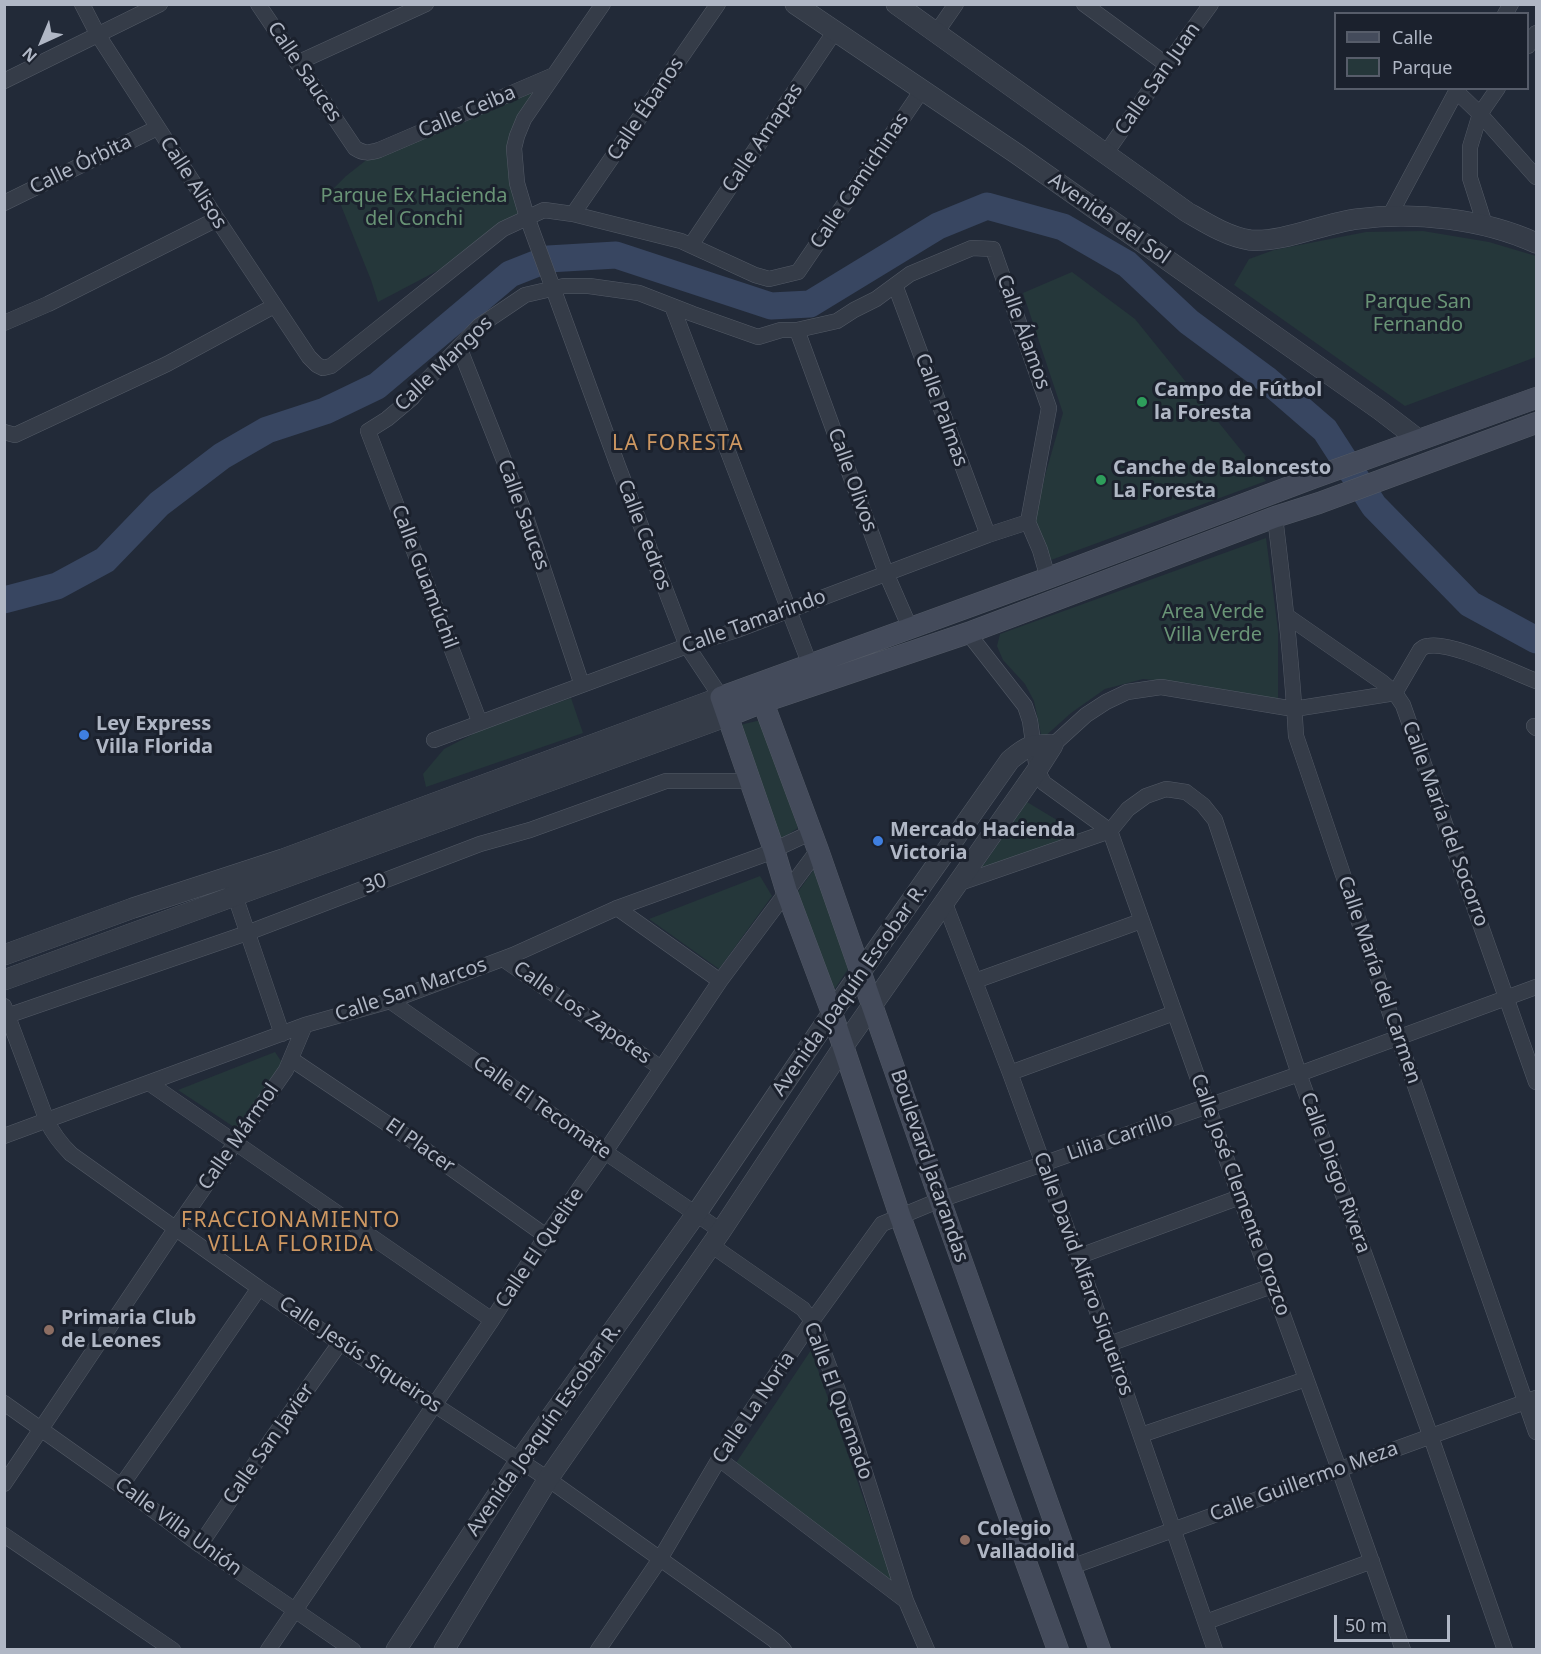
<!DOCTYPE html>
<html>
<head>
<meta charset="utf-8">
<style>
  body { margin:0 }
  #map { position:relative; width:1541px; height:1654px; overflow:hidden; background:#222a38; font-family:"Noto Sans",sans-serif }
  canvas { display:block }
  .frame { position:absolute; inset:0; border:6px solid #b0b7c5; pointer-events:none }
  .legend { position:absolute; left:1334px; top:12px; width:195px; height:78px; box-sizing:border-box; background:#1b212d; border:2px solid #575d6a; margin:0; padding:8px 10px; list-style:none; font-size:18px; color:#b0b7c5 }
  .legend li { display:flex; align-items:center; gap:12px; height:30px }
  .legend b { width:30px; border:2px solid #575d6a }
  .north { position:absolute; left:12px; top:12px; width:60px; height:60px; -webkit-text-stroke:4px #1b212d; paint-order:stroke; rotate:224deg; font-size:16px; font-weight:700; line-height:24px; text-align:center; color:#b0b7c5 }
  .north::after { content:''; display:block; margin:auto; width:21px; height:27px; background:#b0b7c5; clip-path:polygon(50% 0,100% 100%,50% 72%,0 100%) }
  .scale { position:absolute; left:1334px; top:1615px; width:116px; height:27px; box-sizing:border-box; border:3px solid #b0b7c5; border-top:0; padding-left:8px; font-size:18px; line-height:21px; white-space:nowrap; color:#b0b7c5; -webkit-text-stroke:4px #1b212d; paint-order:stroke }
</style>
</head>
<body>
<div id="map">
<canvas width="1541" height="1654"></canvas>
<div class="frame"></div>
<ul class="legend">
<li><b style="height:8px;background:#444b5b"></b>Calle</li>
<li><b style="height:16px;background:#25373a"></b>Parque</li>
</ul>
<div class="north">N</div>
<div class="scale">50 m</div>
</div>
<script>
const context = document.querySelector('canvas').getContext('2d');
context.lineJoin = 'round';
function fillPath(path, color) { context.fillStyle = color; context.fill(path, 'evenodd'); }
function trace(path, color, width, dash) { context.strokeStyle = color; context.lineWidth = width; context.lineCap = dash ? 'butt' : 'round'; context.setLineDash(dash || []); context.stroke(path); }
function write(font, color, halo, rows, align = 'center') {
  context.font = font + ' "Noto Sans",sans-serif'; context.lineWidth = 6; context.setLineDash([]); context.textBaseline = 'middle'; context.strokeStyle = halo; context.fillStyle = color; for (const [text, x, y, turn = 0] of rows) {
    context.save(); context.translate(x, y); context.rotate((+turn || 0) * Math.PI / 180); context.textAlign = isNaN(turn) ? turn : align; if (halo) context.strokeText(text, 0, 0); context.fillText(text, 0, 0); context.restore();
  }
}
const green = new Path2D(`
  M 554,75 L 517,136 L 523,219 L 475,251 L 378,302 L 371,280 L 334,188 L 346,176 L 379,150 Z
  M 1423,231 L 1489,242 L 1536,256 L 1536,357 L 1405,406 L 1234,285 L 1249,259 L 1274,250 L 1366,232 Z
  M 1072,272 L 1135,319 L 1266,481 L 1051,560 L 1034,522 L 1046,472 L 1063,413 L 1023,293 Z
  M 1266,538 L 1278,630 L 1278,699 L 1187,683 L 1143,679 L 1105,689 L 1071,713 L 1042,739 L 1034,701 L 1025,684 L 1003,660 L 997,646 L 1000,634 Z
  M 571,698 L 583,733 L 426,787 L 423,774 L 444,749 L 477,732 Z
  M 761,720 L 798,828 L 778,841 L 740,725 Z
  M 1027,802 L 1090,840 L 969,886 Z
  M 815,868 L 848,969 L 832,993 L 797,893 Z
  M 760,876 L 772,896 L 719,969 L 649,919 Z
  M 275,1052 L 283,1064 L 237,1129 L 178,1090 Z
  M 811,1350 L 893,1582 L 736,1463 Z`);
const river = new Path2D(`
  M 4,600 L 57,586 L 105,560 L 159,504 L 222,456 L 267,430 L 325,411 L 377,386 L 510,274 L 548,259 L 616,255 L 771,306 L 810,304 L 938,226 L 987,206 L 1063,227 L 1127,264 L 1189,322 L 1266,379 L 1325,430 L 1374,506 L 1470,604 L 1536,640`);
const minor = new Path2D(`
  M 82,4 L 98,35 L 217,219 L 309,357 L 317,365 L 323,368 L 331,366 L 340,359 L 503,229 L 544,210 L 573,214 L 681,241 L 755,275 L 769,279 L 798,272 L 922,90
  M 258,4 L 355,148 C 364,154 369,153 379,150 L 554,75
  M 603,4 L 524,119 L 517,136 L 514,148 L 517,183 L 527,217 L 618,466 L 687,646 L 721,697
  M 1084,4 L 1167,65
  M 1505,14 L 1511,4
  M 936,33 L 956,4
  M 1528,46 L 1536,33
  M 297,63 L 426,4
  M 4,81 L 160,4
  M 1456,91 L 1480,114 L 1536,177
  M 1106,153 L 1167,65 L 1211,4
  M 4,203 L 157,128
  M 573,214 L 718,4
  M 1390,215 L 1458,88
  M 1485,225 L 1470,178 L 1470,147 L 1480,114 L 1498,88
  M 691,245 L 835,31
  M 895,285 L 988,535
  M 672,306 L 810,665
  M 4,323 L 48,304 L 217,219
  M 797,330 L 886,573 L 910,628
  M 459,347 L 524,511 L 582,685
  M 4,432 L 15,435 L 167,364 L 274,306
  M 1275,517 C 1284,590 1292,662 1296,736 L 1398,1037 L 1536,1432
  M 1028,522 L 1040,550 L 1048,578
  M 1287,616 L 1382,682 L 1395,693 L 1403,705 L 1536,1082
  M 968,633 L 1025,706 L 1030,721 L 1037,770 L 1044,783 L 1110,831 L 1240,1197 L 1339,1469 L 1403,1650
  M 480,723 L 368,431 L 387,419 L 412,398 L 422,385 L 479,326 L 525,295 L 564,286 L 589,286 L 639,293 L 693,314 L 758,337 L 781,330 L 797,330 L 837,321 L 854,310 L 876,299 L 910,274 L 972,248 L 993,249 L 1049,408 L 1028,522
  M 1534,726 L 1536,728
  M 434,740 L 687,646 L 737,630 L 988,535 L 1028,522
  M 1053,745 L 1086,715 L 1106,702 L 1127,692 L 1161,687 L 1294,709 L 1395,693 L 1420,650 C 1424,647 1424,646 1428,646 C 1452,641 1512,672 1536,681
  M 957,884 L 1110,831 L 1128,809 L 1146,796 L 1166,789 L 1186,792 L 1203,805 L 1215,820 L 1299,1074 L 1431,1437 L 1505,1650
  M 232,887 L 282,1034
  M 944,901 L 1010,1073 L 1109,1344 L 1215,1650
  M 617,908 L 720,981
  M 503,959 L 661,1068
  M 975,981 L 1141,921
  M 390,1001 L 605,1152 L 721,1231
  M 4,1006 L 47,1121 C 53,1134 61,1144 71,1154 L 259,1288 L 340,1343 L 548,1479 L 774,1640 L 784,1650
  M 4,1017 L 247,933 L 480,844 L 530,830 L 666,781 L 750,781
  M 291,1059 L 410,1139 L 546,1236
  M 1010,1073 L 1174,1013
  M 149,1083 L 492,1320
  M 4,1136 L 305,1025 L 390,1001 L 513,955 L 617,908 L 763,855 L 812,832
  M 711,1245 L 803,1309 L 812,1321 L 843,1404 L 906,1601 L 927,1650
  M 1077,1257 L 1240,1197
  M 1109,1344 L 1272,1286
  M 4,1403 L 121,1486 L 200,1545 L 353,1650
  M 1141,1435 L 1306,1379
  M 719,1459 L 906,1601
  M 4,1484 L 176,1228 L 286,1070 L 305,1025
  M 121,1486 L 184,1397 L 259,1288
  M 4,1535 L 173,1650
  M 200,1545 L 271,1440 L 340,1343
  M 1071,1567 L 1536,1398
  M 1206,1622 L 1372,1561
  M 268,1650 L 492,1320 L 546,1236 L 605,1152 L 720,981 L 818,850
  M 598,1650 L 660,1559 L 719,1459 L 812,1321 L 882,1224 L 940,1200 L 1299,1074 L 1536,987`);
const tertiary = new Path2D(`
  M 795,4 L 1017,154 L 1380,410 L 1419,440
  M 896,4 L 1187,212 C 1206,223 1228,237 1250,240 C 1283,243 1324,223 1357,219 C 1414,211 1484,219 1536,243
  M 4,955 L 133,908 L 283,859 L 721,697
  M 4,980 L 728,716
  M 396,1650 L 520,1460 L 696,1214 L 832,1013 L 1010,760 C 1027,746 1030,744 1053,745
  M 444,1650 L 548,1479 L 721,1231 L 843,1047 L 1037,770 L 1053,745`);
const secondary = new Path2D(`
  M 752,686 L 763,702 L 818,850 L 940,1200 L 1100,1650
  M 728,716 L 763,702 L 968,633 L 1275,517 L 1319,503 L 1536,423
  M 1058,1650 L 900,1216 L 832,1013 L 787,893 L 774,850 L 721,697 L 1048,578 L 1313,478 L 1536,398`);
const markers = [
  [1142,402,6,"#2e9e5b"],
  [1101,480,6,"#2e9e5b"],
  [84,735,6,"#3f7fe0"],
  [878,841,6,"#3f7fe0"],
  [49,1330,6,"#8d6e63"],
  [965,1540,6,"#8d6e63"]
];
const streetNames = [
  ["Calle Sauces",304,72,56],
  ["Calle San Juan",1158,79,-55],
  ["Calle Ébanos",646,109,-56],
  ["Calle Ceiba",467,112,-23],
  ["Calle Amapas",763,138,-56],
  ["Calle Órbita",81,165,-26],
  ["Calle Camichinas",860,181,-56],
  ["Calle Alisos",193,183,57],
  ["Avenida del Sol",1109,219,35],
  ["Calle Álamos",1023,332,70],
  ["Calle Mangos",444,364,-44],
  ["Calle Palmas",941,410,70],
  ["Calle Olivos",852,480,70],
  ["Calle Sauces",523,515,70],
  ["Calle Cedros",644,535,69],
  ["Calle Guamúchil",424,577,69],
  ["Calle Tamarindo",754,622,-20],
  ["Calle María del Socorro",1445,824,70],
  ["30",375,884,-21],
  ["Calle María del Carmen",1379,980,71],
  ["Calle San Marcos",411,990,-19],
  ["Avenida Joaquín Escobar R.",850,990,-55],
  ["Calle Los Zapotes",582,1013,35],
  ["Calle El Tecomate",542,1108,35],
  ["Calle Mármol",239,1137,-55],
  ["Lilia Carrillo",1120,1137,-19],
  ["El Placer",420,1146,35],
  ["Boulevard Jacarandas",929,1166,71],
  ["Calle Diego Rivera",1335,1173,70],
  ["Calle José Clemente Orozco",1240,1195,70],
  ["Calle El Quelite",540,1248,-56],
  ["Calle David Alfaro Siqueiros",1083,1274,70],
  ["Calle Jesús Siqueiros",360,1355,34],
  ["Calle El Quemado",838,1401,70],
  ["Calle La Noria",754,1408,-56],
  ["Avenida Joaquín Escobar R.",544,1430,-55],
  ["Calle San Javier",269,1444,-55],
  ["Calle Guillermo Meza",1304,1482,-20],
  ["Calle Villa Unión",178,1527,36]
];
const parkNames = [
  ["Parque Ex Hacienda",414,196],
  ["del Conchi",414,219],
  ["Parque San",1418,302],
  ["Fernando",1418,325],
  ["Area Verde",1213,612],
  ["Villa Verde",1213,635]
];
const poiNames = [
  ["Campo de Fútbol",1154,390],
  ["la Foresta",1154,413],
  ["Canche de Baloncesto",1113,468],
  ["La Foresta",1113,491],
  ["Ley Express",96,724],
  ["Villa Florida",96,747],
  ["Mercado Hacienda",890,830],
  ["Victoria",890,853],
  ["Primaria Club",61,1318],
  ["de Leones",61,1341],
  ["Colegio",977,1529],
  ["Valladolid",977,1552]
];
const neighbourhoodNames = [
  ["LA FORESTA",678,444],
  ["FRACCIONAMIENTO",291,1221],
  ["VILLA FLORIDA",291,1245]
];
fillPath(green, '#25373a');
trace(river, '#384661', 27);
trace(minor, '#535a66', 16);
trace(tertiary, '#535a66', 21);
trace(secondary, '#535a66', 22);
trace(minor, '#353c48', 15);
trace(tertiary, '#353c48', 20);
trace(secondary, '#444b5b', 21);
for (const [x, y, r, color] of markers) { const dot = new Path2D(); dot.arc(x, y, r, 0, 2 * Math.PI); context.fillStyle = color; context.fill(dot); trace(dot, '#1b212d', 2); }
write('20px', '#b0b7c5', '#1b212d', streetNames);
write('20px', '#699476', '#1b212d', parkNames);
write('bold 20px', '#b0b7c5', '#1b212d', poiNames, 'left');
context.letterSpacing = '1.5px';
write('21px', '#ce9862', '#1b212d', neighbourhoodNames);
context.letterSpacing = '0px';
</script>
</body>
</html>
